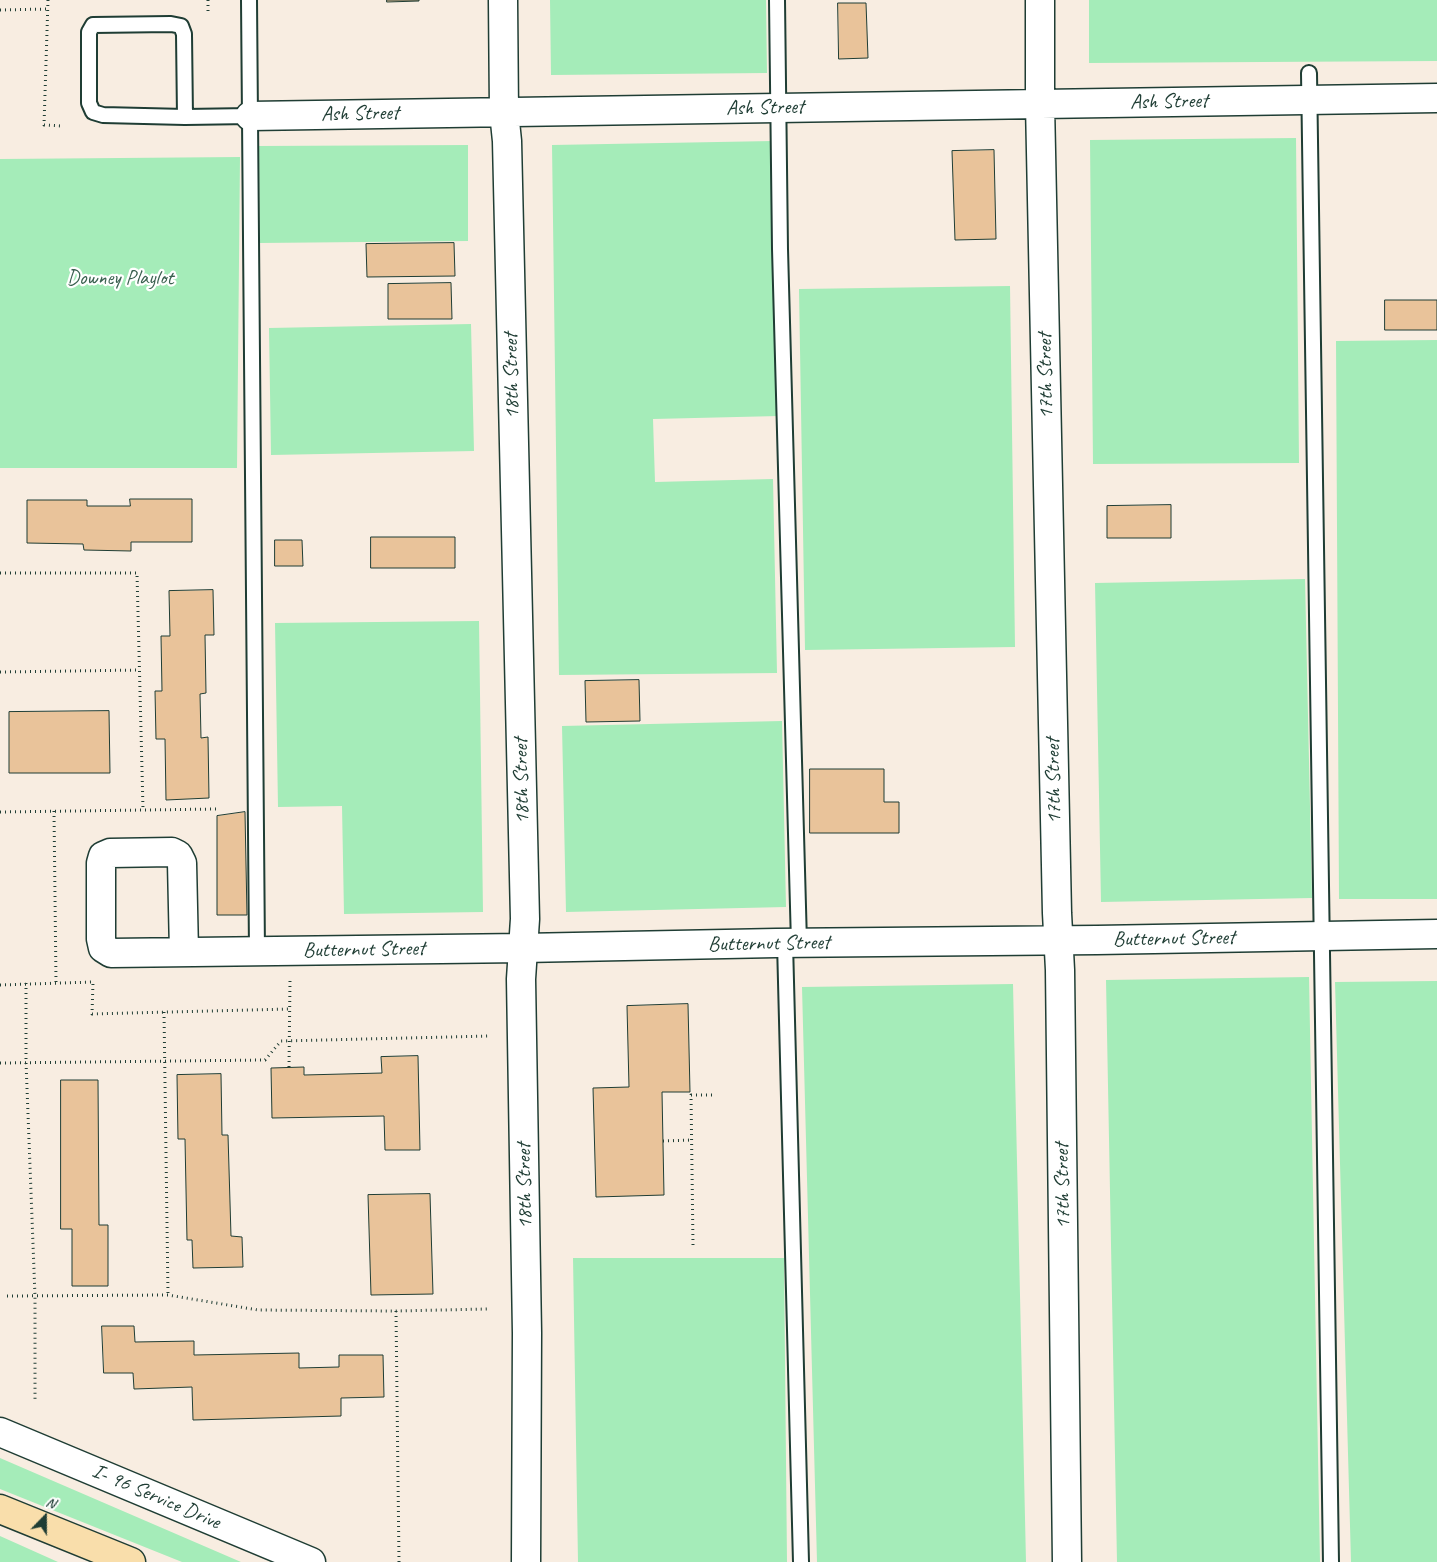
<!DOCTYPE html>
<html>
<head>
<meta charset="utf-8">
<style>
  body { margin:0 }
  #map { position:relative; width:1437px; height:1562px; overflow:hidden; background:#f8ede1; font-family:Caveat,sans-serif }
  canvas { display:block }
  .north { position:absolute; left:20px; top:1492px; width:50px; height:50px; -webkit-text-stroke:4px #fff; paint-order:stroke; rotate:22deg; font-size:14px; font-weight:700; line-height:20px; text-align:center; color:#1f3d34 }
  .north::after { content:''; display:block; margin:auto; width:18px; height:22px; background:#1f3d34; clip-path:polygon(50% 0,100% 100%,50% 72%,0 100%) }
</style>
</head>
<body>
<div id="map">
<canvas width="1437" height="1562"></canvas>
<div class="north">N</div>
</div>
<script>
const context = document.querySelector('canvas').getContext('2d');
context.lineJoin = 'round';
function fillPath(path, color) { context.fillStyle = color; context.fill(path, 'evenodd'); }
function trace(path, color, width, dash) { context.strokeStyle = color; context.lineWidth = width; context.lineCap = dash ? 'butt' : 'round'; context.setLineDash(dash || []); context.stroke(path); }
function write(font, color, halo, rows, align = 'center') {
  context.font = font + ' Caveat,sans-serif'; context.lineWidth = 4.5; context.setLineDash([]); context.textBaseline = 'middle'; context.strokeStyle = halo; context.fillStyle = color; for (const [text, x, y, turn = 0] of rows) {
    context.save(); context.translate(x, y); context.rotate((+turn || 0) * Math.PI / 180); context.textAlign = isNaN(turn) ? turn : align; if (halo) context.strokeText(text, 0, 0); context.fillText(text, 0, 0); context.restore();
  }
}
const green = new Path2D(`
  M 550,0 L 766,0 L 767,73 L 551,75 Z
  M 1089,0 L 1437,0 L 1437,61 L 1089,63 Z
  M 1296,138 L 1299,463 L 1093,464 L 1090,140 Z
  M 773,141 L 779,416 L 653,419 L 655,482 L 773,479 L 777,673 L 559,675 L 552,145 Z
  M 468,145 L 468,241 L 260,243 L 259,146 Z
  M 240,157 L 237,468 L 0,468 L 0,159 Z
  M 1010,286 L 1015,647 L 805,650 L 799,289 Z
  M 471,324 L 474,451 L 271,455 L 269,328 Z
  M 1437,340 L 1437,899 L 1339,899 L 1336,341 Z
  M 1305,579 L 1312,898 L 1101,902 L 1095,583 Z
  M 479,621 L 483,912 L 344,914 L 342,806 L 278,807 L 275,623 Z
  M 782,721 L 786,907 L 566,912 L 562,726 Z
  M 1309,977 L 1320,1562 L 1117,1562 L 1106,980 Z
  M 1437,981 L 1437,1562 L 1351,1562 L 1335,982 Z
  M 1013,984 L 1026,1562 L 817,1562 L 802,987 Z
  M 573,1258 L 784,1258 L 787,1562 L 578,1562 Z
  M 0,1458 L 241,1562 L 182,1562 L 0,1489 Z
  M 0,1536 L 58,1562 L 59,1562 L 0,1562 Z`);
const building = new Path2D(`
  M 387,0 L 419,0 L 419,1 L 387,2 Z
  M 838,3 L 866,3 L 868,58 L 839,59 Z
  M 994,150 L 996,239 L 955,240 L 952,151 Z
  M 454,243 L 455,276 L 367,277 L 366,244 Z
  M 451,283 L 452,319 L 388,319 L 388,284 Z
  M 1385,300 L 1437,300 L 1437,330 L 1385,330 Z
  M 130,499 L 192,499 L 192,542 L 131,542 L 131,551 L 84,550 L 83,544 L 27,543 L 27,500 L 87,500 L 87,506 L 130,506 Z
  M 1171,505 L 1171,538 L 1107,538 L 1107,506 Z
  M 371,537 L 455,537 L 455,568 L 371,568 Z
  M 275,540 L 302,540 L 303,566 L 275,566 Z
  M 213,590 L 214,635 L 205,635 L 206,693 L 200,694 L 201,738 L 208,737 L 209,798 L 166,800 L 165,739 L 156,739 L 155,691 L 162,691 L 161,636 L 170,636 L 169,591 Z
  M 639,680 L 640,721 L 586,722 L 585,681 Z
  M 109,711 L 110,773 L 9,773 L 9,712 Z
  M 810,769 L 884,769 L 884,802 L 899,802 L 899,833 L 810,833 Z
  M 245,812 L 247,915 L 217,915 L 217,816 Z
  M 688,1004 L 690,1092 L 662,1092 L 664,1195 L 596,1197 L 593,1088 L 629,1087 L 627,1006 Z
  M 418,1056 L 420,1150 L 385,1150 L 384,1116 L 272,1118 L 271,1068 L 304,1067 L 304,1075 L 382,1073 L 381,1057 Z
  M 221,1074 L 222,1135 L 228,1135 L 231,1236 L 242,1237 L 243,1267 L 193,1268 L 192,1240 L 187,1240 L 185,1139 L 178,1139 L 177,1075 Z
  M 61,1080 L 98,1080 L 99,1225 L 108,1225 L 108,1286 L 72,1286 L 72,1229 L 61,1229 Z
  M 430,1194 L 433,1294 L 371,1295 L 368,1195 Z
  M 102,1326 L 134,1326 L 135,1342 L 194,1341 L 194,1355 L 299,1353 L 299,1368 L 339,1367 L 339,1355 L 383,1355 L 384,1397 L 341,1398 L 341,1416 L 193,1420 L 192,1387 L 134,1389 L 133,1373 L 104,1373 Z`);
const path = new Path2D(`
  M 48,0 L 44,125 L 62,126
  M 0,10 L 47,9
  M 208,11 L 208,0
  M 0,573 L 137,573 L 143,809
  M 0,672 L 140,670
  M 54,811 L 56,982
  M 0,812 L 217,809
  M 26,983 L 26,1062 L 35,1296 L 35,1402
  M 0,985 L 93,982 L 92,1014 L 289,1009
  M 164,1012 L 168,1295
  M 0,1063 L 265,1060 L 281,1041 L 490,1036
  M 289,1067 L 290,980
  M 663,1141 L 692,1140
  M 693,1245 L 691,1095 L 715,1095
  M 7,1296 L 168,1295 L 258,1310 L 396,1311 L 487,1309
  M 396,1311 L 399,1562`);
const lane = new Path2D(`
  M 249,0 L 257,951
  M 777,0 L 780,249 L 799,943
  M 1309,73 L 1331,1562
  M 185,117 L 184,34 L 181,26 L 171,24 L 93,25 L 89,32 L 89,103 L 93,112 L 103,115 L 185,117 L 250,116
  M 785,943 L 801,1562`);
const street = new Path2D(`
  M 503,0 L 504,112 L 507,141 L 525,919 L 521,979 L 527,1333 L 526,1562
  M 1040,0 L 1040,104 L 1057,913 L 1060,970 L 1067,1562
  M 250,116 L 1437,98
  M 184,952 L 182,863 L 178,855 L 172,852 L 110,853 L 103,856 L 101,863 L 101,939 L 103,948 L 111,953 L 523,948 L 776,943 L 1097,940 L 1437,934`);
const secondary = new Path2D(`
  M 0,1432 L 311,1562`);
const highway = new Path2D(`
  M 0,1509 L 131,1562`);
const streetNames = [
  ["Ash Street",1169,102,-1],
  ["Ash Street",765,108,-1],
  ["Ash Street",360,114,-1],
  ["18th Street",512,376,-91],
  ["17th Street",1046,376,-91],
  ["18th Street",522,781,-91],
  ["17th Street",1054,781,-91],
  ["Butternut Street",1174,939,-1],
  ["Butternut Street",769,944,-1],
  ["Butternut Street",364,950,-1],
  ["18th Street",525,1186,-91],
  ["17th Street",1063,1186,-91],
  ["I- 96 Service Drive",156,1497,23]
];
const parkNames = [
  ["Downey Playlot",120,278]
];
fillPath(green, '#a5ecb9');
fillPath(building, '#e9c39a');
trace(building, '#1f3d34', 1);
trace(lane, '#1f3d34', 18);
trace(street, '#1f3d34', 31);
trace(secondary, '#1f3d34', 31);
trace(highway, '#1f3d34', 31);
trace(path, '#1f3d34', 3, [1, 4]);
trace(lane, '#fff', 14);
trace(street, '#fff', 28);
trace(secondary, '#fff', 28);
trace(highway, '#f9deab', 28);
write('21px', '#1f3d34', '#fff', streetNames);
write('21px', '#3a604f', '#fff', parkNames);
</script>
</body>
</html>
